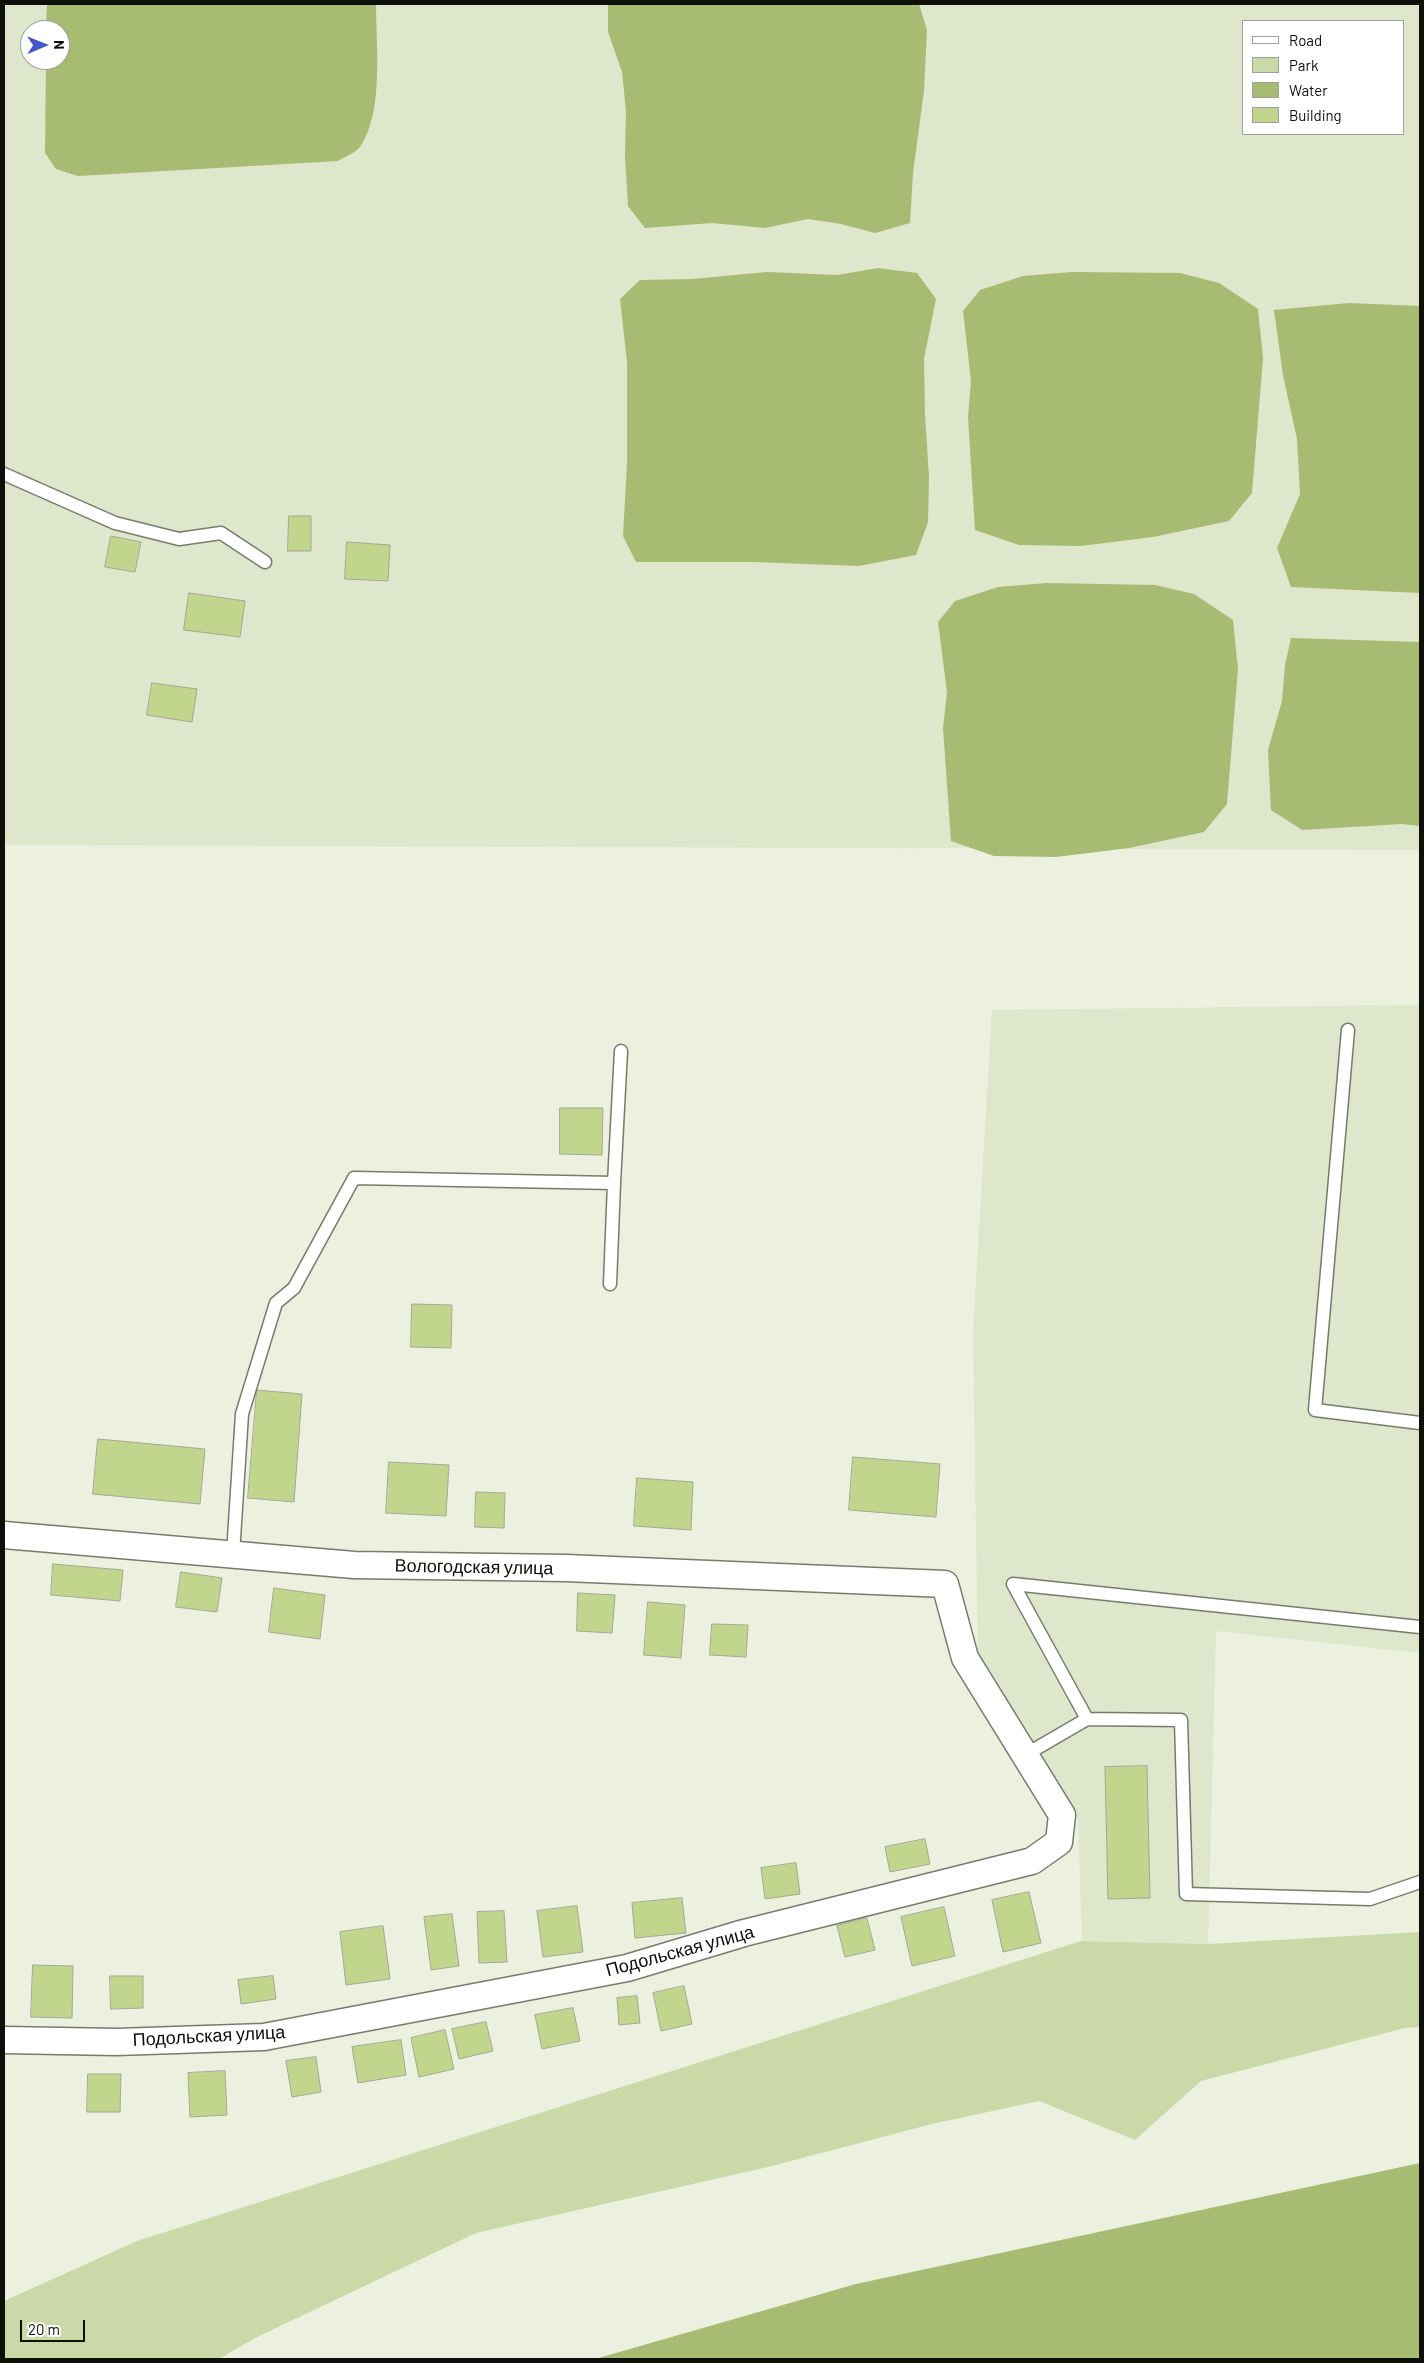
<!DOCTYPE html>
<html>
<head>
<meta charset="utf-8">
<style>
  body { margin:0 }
  #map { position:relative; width:1424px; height:2363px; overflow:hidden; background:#ebf1de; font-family:Barlow,sans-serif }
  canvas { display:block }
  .frame { position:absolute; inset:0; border:5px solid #0e0f09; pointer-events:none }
  .legend { position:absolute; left:1242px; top:20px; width:162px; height:115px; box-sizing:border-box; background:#fff; border:1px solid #9f9f9d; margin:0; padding:6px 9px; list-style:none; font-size:15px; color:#0e0f09 }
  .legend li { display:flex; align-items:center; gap:10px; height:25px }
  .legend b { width:25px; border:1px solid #9f9f9d }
  .north { position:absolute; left:20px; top:20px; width:50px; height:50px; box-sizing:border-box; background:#fff; border:1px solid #9f9f9d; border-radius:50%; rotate:89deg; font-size:14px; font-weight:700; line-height:20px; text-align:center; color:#0e0f09 }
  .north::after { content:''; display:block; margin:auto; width:18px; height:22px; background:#4559cd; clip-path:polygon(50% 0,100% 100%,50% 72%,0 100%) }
  .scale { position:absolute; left:20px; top:2320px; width:65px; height:22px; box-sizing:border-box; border:2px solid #0e0f09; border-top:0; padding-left:6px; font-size:15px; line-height:18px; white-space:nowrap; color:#0e0f09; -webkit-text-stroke:4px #fff; paint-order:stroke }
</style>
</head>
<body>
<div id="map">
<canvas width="1424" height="2363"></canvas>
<div class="frame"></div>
<ul class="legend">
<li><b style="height:6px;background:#fff"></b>Road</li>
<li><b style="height:14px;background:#cbd9a8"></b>Park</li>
<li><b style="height:14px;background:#a7bb72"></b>Water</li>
<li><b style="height:14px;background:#c1d58c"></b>Building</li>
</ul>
<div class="north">N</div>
<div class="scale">20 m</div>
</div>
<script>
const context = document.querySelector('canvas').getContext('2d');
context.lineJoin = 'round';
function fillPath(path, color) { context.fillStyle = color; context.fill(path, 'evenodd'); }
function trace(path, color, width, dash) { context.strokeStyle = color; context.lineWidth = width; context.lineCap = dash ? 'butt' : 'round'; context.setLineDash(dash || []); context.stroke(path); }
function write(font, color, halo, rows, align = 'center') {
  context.font = font + ' Barlow,sans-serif'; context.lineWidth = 4; context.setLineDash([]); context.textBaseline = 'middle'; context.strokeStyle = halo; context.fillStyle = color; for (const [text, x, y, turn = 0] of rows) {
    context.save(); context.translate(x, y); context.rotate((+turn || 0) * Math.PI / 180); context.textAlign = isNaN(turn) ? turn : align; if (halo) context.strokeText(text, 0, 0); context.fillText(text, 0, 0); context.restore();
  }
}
const built = new Path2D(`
  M 4,4 L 1420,4 L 1420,850 L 4,845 ZM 1243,21 L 1403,21 L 1403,134 L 1243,134 ZM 30,30 L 60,30 L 60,60 L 30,60 Z
  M 1420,1005 L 1420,1653 L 1216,1631 L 1208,1944 L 1082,1941 L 1078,1819 L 978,1658 L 973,1333 L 992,1010 Z`);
const green = new Path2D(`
  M 1420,1932 L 1420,2027 L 1405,2028 L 1201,2081 L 1135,2140 L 1039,2101 L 932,2124 L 768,2167 L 476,2233 L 255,2338 L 219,2359 L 4,2359 L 4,2301 L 137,2241 L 1081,1941 L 1208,1944 Z`);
const water = new Path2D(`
  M 47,4 L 376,4 C 376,45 384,112 360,147 C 355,153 344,157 338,161 L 78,176 L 56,169 L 45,153 L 46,60 L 60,60 L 60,30 L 46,30 Z
  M 608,4 L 919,4 L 927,30 L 924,91 L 913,173 L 910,223 L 875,233 L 841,224 L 808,219 L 765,228 L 712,223 L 645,228 L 628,206 L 625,156 L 626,111 L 622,72 L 608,32 Z
  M 878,268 L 917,273 L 936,299 L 924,359 L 925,414 L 929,477 L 928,522 L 916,555 L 859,566 L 753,562 L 636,562 L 623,536 L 627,464 L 627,362 L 620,299 L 640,280 L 692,279 L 767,272 L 837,275 Z
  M 1072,272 L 1180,273 L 1219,283 L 1258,309 L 1263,358 L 1252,493 L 1229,521 L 1153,537 L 1081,546 L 1019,545 L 975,530 L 968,417 L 971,381 L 963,311 L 980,290 L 1023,276 Z
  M 1349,303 L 1420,306 L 1420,593 L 1291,587 L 1277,548 L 1300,494 L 1297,439 L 1283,375 L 1274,310 Z
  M 1047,583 L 1155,585 L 1194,594 L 1233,620 L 1238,669 L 1227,804 L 1204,832 L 1129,848 L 1056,857 L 994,856 L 951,841 L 943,728 L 947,692 L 938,622 L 955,601 L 998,587 Z
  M 1291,638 L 1420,642 L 1420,826 L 1402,824 L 1302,830 L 1271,810 L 1268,750 L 1282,701 L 1285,665 Z
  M 1420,2163 L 1420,2359 L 595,2359 L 856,2284 Z`);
const building = new Path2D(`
  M 289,516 L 311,516 L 311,551 L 288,551 Z
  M 111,536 L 141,542 L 135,572 L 105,567 Z
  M 347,542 L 390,545 L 388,581 L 345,579 Z
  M 189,593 L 245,601 L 240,637 L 184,630 Z
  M 152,683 L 197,689 L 192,722 L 147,715 Z
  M 560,1108 L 603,1108 L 602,1155 L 560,1154 Z
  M 412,1304 L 452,1305 L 451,1348 L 411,1347 Z
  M 257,1390 L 302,1394 L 294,1502 L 248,1498 Z
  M 98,1439 L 205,1449 L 200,1504 L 93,1494 Z
  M 853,1457 L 940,1464 L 936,1517 L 849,1510 Z
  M 389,1462 L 449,1465 L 446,1516 L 386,1513 Z
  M 637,1478 L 693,1482 L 691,1530 L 634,1526 Z
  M 476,1492 L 505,1493 L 504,1528 L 475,1527 Z
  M 53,1564 L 123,1570 L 120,1601 L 51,1595 Z
  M 181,1572 L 222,1578 L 217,1612 L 176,1607 Z
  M 274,1588 L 325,1595 L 320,1639 L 269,1632 Z
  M 578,1593 L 615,1595 L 612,1633 L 577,1631 Z
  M 648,1602 L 685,1605 L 681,1658 L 644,1655 Z
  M 712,1624 L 748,1625 L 746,1657 L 710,1655 Z
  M 1147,1766 L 1150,1898 L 1108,1899 L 1105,1767 Z
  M 925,1839 L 930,1864 L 890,1872 L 885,1847 Z
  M 796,1863 L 800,1894 L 765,1899 L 761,1868 Z
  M 1029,1892 L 1041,1943 L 1003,1952 L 992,1900 Z
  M 682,1898 L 686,1933 L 635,1938 L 632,1903 Z
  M 577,1906 L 583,1952 L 543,1957 L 537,1911 Z
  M 944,1907 L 955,1956 L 912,1966 L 901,1917 Z
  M 504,1911 L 507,1962 L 479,1963 L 477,1912 Z
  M 452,1914 L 459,1966 L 431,1970 L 424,1917 Z
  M 867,1918 L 875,1950 L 845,1957 L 837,1926 Z
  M 383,1926 L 390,1979 L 346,1985 L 340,1932 Z
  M 33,1965 L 73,1966 L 72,2018 L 31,2017 Z
  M 110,1976 L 143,1976 L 143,2008 L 111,2009 Z
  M 273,1976 L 276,1999 L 241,2004 L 238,1980 Z
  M 684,1986 L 692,2024 L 661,2031 L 653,1993 Z
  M 637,1996 L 640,2023 L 619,2025 L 617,1998 Z
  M 573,2008 L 580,2041 L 542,2049 L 535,2015 Z
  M 486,2022 L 493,2051 L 459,2059 L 452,2029 Z
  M 445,2030 L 454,2069 L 419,2077 L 411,2038 Z
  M 401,2040 L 406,2075 L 358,2083 L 352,2047 Z
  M 316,2057 L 321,2092 L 292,2097 L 286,2061 Z
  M 225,2071 L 227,2115 L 190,2117 L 188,2073 Z
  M 88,2074 L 121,2074 L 120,2112 L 87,2112 Z`);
const lane = new Path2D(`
  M 4,474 L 115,523 L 179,539 L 221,533 L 265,562
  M 1348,1030 L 1315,1410 L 1420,1423
  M 610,1284 L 614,1183
  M 233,1554 L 242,1414 L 276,1303 L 294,1288 L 354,1178 L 614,1183 L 621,1051
  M 1087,1719 L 1013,1584 L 1420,1627
  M 1025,1755 L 1087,1719 L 1181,1720 L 1186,1894 L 1370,1899 L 1420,1882`);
const street = new Path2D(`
  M 4,1535 L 354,1565 L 566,1568 L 945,1584 L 965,1658 L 1062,1815 L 1059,1842 L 1032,1861 L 744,1933 L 627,1968 L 264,2037 L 117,2042 L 4,2040`);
const streetNames = [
  ["Вологодская улица",474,1567,1],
  ["Подольская улица",680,1951,-15],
  ["Подольская улица",209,2036,-3]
];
fillPath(built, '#dee6cc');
fillPath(green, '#cbd9a8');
fillPath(water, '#a7bb72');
fillPath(building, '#c1d58c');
trace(building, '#a3a896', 1);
trace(lane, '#767c6b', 15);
trace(street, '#767c6b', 29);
trace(lane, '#fff', 12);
trace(street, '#fff', 26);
write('18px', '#0e0f09', '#fff', streetNames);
</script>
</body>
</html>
